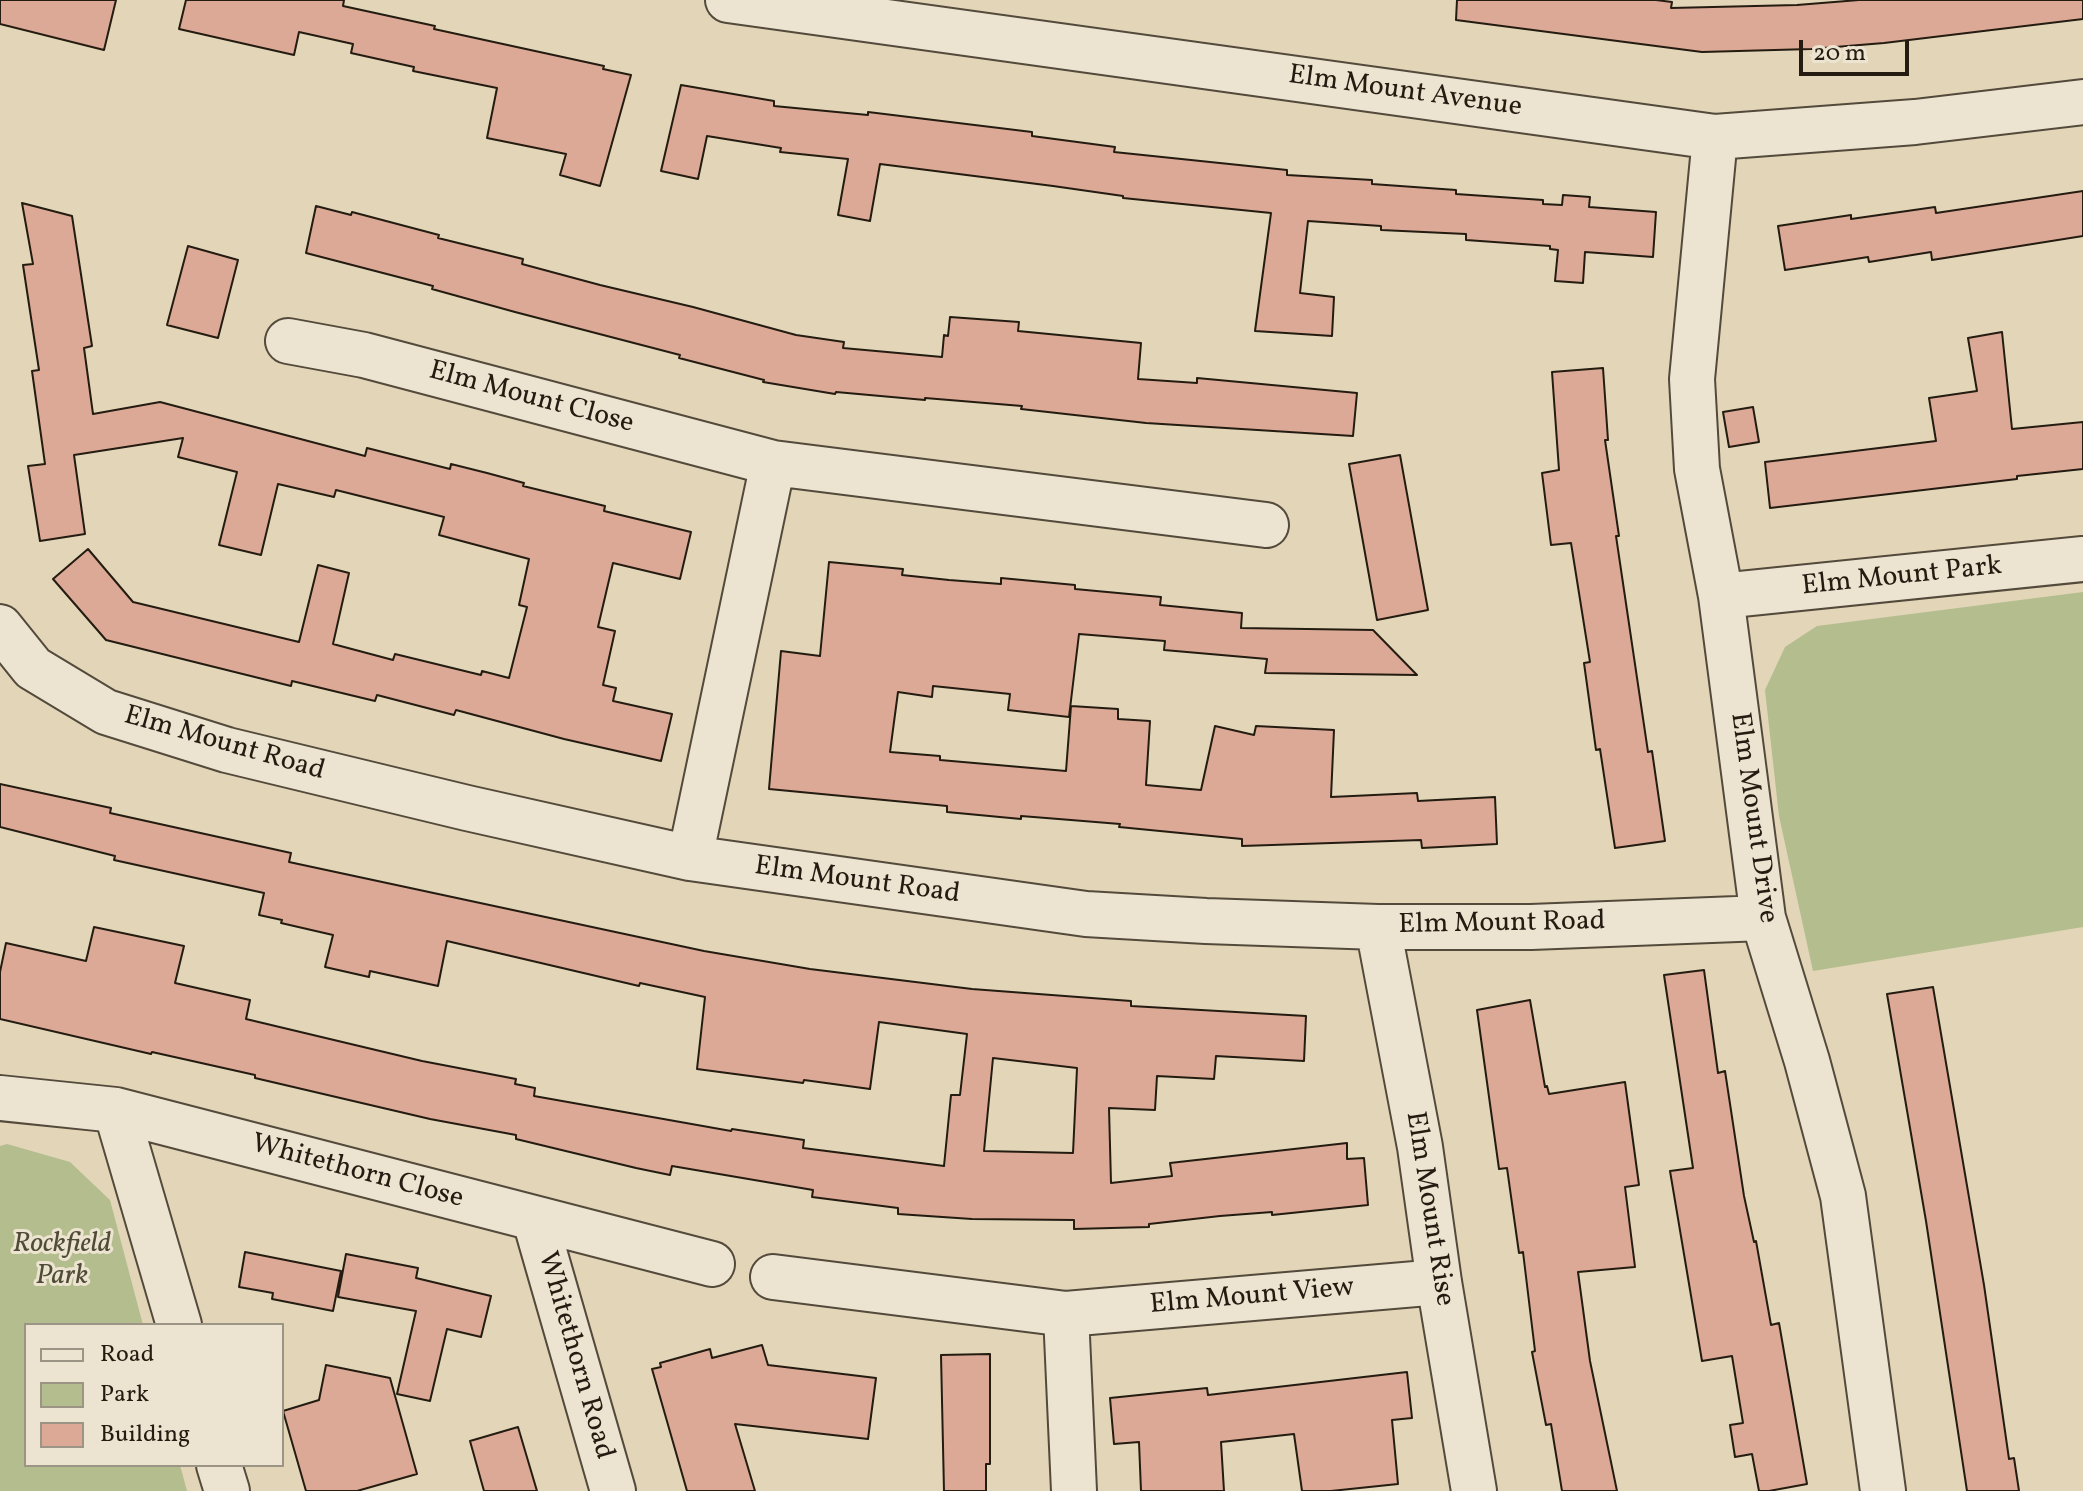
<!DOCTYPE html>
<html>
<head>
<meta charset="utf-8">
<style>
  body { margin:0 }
  #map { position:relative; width:2083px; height:1491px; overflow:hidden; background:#e2d5b8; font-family:Vollkorn,serif }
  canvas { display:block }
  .legend { position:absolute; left:24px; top:1323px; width:260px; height:144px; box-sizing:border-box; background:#ece4d1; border:2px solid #9c9484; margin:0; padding:10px 14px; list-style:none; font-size:24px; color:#241c11 }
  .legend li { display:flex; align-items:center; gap:16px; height:40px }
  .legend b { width:40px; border:2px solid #9c9484 }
  .scale { position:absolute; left:1799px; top:40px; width:110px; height:36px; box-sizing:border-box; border:4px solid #241c11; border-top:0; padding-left:10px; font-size:24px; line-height:28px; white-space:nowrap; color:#241c11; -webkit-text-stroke:6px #ece4d1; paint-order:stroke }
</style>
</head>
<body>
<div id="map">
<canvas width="2083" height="1491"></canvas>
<ul class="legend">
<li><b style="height:10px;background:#ece4d1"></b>Road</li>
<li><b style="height:22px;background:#b4bd8e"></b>Park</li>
<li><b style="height:22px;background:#dba995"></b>Building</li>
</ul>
<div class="scale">20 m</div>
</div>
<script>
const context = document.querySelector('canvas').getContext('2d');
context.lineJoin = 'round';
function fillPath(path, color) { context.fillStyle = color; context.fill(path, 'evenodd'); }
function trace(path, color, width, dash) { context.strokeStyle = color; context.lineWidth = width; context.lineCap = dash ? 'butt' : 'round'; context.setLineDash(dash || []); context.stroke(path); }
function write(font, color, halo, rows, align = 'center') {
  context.font = font + ' Vollkorn,serif'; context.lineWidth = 6; context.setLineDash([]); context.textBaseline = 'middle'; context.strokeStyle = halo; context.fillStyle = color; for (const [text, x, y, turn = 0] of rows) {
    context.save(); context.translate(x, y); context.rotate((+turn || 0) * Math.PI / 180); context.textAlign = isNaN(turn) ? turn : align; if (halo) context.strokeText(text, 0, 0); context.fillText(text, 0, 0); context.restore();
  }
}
const green = new Path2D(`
  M 2083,592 L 2083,927 L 1813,971 L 1779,816 L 1765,690 L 1785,647 L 1817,626 Z
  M 7,1144 L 70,1162 L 110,1200 L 143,1325 L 26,1325 L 26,1465 L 180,1465 L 187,1491 L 0,1491 L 0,1146 Z`);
const building = new Path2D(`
  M 0,0 L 116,0 L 104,50 L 0,24 Z
  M 186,0 L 344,0 L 343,6 L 435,26 L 434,29 L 604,66 L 603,69 L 631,75 L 600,186 L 560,175 L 566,154 L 487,138 L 497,88 L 413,71 L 414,67 L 351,53 L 353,44 L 299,32 L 294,55 L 179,29 Z
  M 1457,0 L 1656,0 L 1672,2 L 1671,8 L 1797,5 L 1859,0 L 2083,0 L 2083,19 L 1884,43 L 1811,49 L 1702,52 L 1456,20 Z
  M 681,85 L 774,101 L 774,106 L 868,115 L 868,112 L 1032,132 L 1032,136 L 1115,147 L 1114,152 L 1287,170 L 1287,175 L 1372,180 L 1372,184 L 1456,190 L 1456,194 L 1543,200 L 1543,204 L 1562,205 L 1563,195 L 1590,197 L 1589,207 L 1656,212 L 1653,257 L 1585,252 L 1583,283 L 1555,281 L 1558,250 L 1550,249 L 1550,246 L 1466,240 L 1466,234 L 1381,230 L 1381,226 L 1308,221 L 1300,293 L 1334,297 L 1332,336 L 1255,331 L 1271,213 L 1123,198 L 1123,196 L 1053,186 L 880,164 L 870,221 L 838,215 L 848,159 L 780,152 L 781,148 L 707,136 L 698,179 L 661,171 Z
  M 2083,191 L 2083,236 L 1932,260 L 1931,252 L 1869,262 L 1868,257 L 1785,270 L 1778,226 L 1851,215 L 1851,219 L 1935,207 L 1936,213 Z
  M 22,203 L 72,216 L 92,346 L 84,348 L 93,414 L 160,402 L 365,456 L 367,448 L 450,469 L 451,464 L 487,473 L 524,483 L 523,486 L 605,506 L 604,511 L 691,532 L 680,579 L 613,563 L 598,627 L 615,631 L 603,685 L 616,688 L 613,701 L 672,714 L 661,761 L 564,739 L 456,710 L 454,715 L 377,695 L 375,701 L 292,681 L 291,686 L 106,640 L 53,579 L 88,549 L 133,602 L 299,642 L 318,565 L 349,573 L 333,644 L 393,660 L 395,654 L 481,675 L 482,671 L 509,678 L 527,607 L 519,605 L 529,559 L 439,535 L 444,517 L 336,490 L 334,497 L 278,484 L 261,555 L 219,545 L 237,472 L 178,457 L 183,438 L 74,455 L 85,534 L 40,541 L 28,466 L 45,464 L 32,371 L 39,370 L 23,265 L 33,264 Z
  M 316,206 L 351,215 L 352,212 L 439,235 L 438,238 L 523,259 L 522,264 L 600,285 L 693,307 L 796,335 L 844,342 L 843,348 L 942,357 L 944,335 L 948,336 L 950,317 L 1019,322 L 1018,331 L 1141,343 L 1138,379 L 1197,383 L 1197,378 L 1357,393 L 1353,436 L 1146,423 L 1021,409 L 1022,406 L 925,398 L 925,400 L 836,392 L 835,394 L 763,382 L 764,380 L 679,358 L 680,355 L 515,312 L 432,289 L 433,286 L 306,253 Z
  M 188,246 L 238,260 L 218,338 L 167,325 Z
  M 2002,332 L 2012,429 L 2083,422 L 2083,469 L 2017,476 L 2017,479 L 1770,508 L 1765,462 L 1936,441 L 1929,398 L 1977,391 L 1968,338 Z
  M 1603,368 L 1608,440 L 1605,440 L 1619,536 L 1616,536 L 1648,752 L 1652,751 L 1665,841 L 1615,848 L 1600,749 L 1596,750 L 1584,663 L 1590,662 L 1571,543 L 1551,545 L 1542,473 L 1559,470 L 1552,372 Z
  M 1753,407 L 1759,442 L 1729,447 L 1723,412 Z
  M 1400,455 L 1428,610 L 1377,620 L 1349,464 Z
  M 829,562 L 903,569 L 902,575 L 949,580 L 1001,584 L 1001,578 L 1075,585 L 1075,589 L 1161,597 L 1160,605 L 1242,613 L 1241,628 L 1373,630 L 1417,675 L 1265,673 L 1267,659 L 1164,650 L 1165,641 L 1079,634 L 1069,717 L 1008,710 L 1010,694 L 933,686 L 932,697 L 898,692 L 890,752 L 940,756 L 940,760 L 1066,771 L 1071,706 L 1118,709 L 1118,719 L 1150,721 L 1146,785 L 1201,790 L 1215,726 L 1254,735 L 1256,726 L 1334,730 L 1331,797 L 1417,793 L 1418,801 L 1495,797 L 1497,844 L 1422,848 L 1421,840 L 1242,846 L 1242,839 L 1119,827 L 1120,824 L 1071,820 L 1021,816 L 1021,819 L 947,812 L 947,806 L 769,789 L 781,651 L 820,656 Z
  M 0,784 L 111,808 L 110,813 L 291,853 L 289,862 L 704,951 L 810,969 L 972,989 L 1131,1001 L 1131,1006 L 1306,1016 L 1304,1061 L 1216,1056 L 1214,1079 L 1157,1076 L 1155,1110 L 1109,1108 L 1111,1183 L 1172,1176 L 1170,1163 L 1347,1143 L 1347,1159 L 1364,1158 L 1368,1205 L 1272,1215 L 1272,1212 L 1220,1216 L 1149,1224 L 1149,1227 L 1074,1229 L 1074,1220 L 972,1219 L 898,1214 L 898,1208 L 812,1197 L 813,1190 L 672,1166 L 670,1175 L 636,1168 L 516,1139 L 516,1135 L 430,1119 L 255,1078 L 255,1075 L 152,1052 L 151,1054 L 0,1019 L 0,972 L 6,943 L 86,961 L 94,927 L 184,946 L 175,983 L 250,1000 L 246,1019 L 422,1061 L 516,1079 L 515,1084 L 535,1088 L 534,1096 L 731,1131 L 732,1129 L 804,1140 L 803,1148 L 944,1166 L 951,1095 L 960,1095 L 967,1034 L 879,1022 L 870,1089 L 804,1080 L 803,1083 L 697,1069 L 705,997 L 640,983 L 639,986 L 447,941 L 438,986 L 370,971 L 369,977 L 325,967 L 333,935 L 281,923 L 282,920 L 259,915 L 264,893 L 114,860 L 115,856 L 0,827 ZM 993,1058 L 1077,1068 L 1073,1153 L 984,1151 Z
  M 1704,970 L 1718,1073 L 1725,1071 L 1744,1196 L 1754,1242 L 1756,1241 L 1771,1325 L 1779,1323 L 1807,1484 L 1769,1491 L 1759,1491 L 1752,1454 L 1735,1457 L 1730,1425 L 1743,1423 L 1732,1356 L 1702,1361 L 1670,1171 L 1693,1168 L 1664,975 Z
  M 1933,987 L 1984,1285 L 2009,1459 L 2014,1458 L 2019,1491 L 1967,1491 L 1926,1221 L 1887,994 Z
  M 1530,1000 L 1545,1087 L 1547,1086 L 1549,1094 L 1625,1082 L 1639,1185 L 1625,1187 L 1635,1267 L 1578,1272 L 1590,1361 L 1617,1491 L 1562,1491 L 1551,1424 L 1546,1425 L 1532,1352 L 1535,1351 L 1523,1252 L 1519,1253 L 1507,1168 L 1499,1169 L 1477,1010 Z
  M 245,1252 L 341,1271 L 333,1311 L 272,1299 L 273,1293 L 239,1287 Z
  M 346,1254 L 418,1268 L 416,1278 L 491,1296 L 481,1337 L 447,1329 L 430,1401 L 397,1394 L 416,1311 L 338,1297 Z
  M 762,1345 L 768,1365 L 876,1378 L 868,1439 L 735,1424 L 755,1491 L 687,1491 L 652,1369 L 661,1367 L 660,1363 L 710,1349 L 712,1358 Z
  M 990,1354 L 990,1464 L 986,1464 L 986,1491 L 944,1491 L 941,1355 Z
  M 326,1365 L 390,1378 L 417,1474 L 357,1491 L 306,1491 L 283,1411 L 319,1400 Z
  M 1407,1372 L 1412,1418 L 1392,1420 L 1398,1484 L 1331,1491 L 1302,1491 L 1294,1434 L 1221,1442 L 1224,1491 L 1141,1491 L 1139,1442 L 1114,1444 L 1110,1398 L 1207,1388 L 1208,1395 Z
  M 518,1427 L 537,1491 L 484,1491 L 470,1441 Z`);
const minor = new Path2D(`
  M 728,0 L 1715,137 L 1915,122 L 2083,102
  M 1715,137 L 1692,379 L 1697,469 L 1721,596 L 1763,918 L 1807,1061 L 1843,1196 L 1883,1491
  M 288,341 L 364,355 L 773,463 L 1266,525
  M 1721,596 L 2083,559
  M 0,627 L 33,668 L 106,712 L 227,750 L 467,808 L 690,858 L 1086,914 L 1206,921 L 1378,927 L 1531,927 L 1763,918
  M 690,858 L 773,463
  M 1378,927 L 1420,1147 L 1439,1282 L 1474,1491
  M 0,1098 L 116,1110 L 712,1264
  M 116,1110 L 179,1325
  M 535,1220 L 613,1491
  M 773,1277 L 1066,1314 L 1439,1282
  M 1066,1314 L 1074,1491
  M 219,1465 L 227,1491`);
const streetNames = [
  ["Elm Mount Avenue",1405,93,8],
  ["Elm Mount Close",531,399,15],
  ["Elm Mount Park",1902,578,-6],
  ["Elm Mount Road",224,745,16],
  ["Elm Mount Drive",1752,818,82],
  ["Elm Mount Road",857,882,8],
  ["Elm Mount Road",1502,925,-1],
  ["Whitethorn Close",357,1173,15],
  ["Elm Mount Rise",1428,1209,81],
  ["Elm Mount View",1252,1298,-5],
  ["Whitethorn Road",574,1356,74]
];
const parkNames = [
  ["Rockfield",62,1246],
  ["Park",62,1278]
];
fillPath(green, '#b4bd8e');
fillPath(building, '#dba995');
trace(building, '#241c11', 2);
trace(minor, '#544a3b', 48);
trace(minor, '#ece4d1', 44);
write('28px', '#241c11', '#ece4d1', streetNames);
write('italic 28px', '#4f4c36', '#ece4d1', parkNames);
</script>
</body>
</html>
